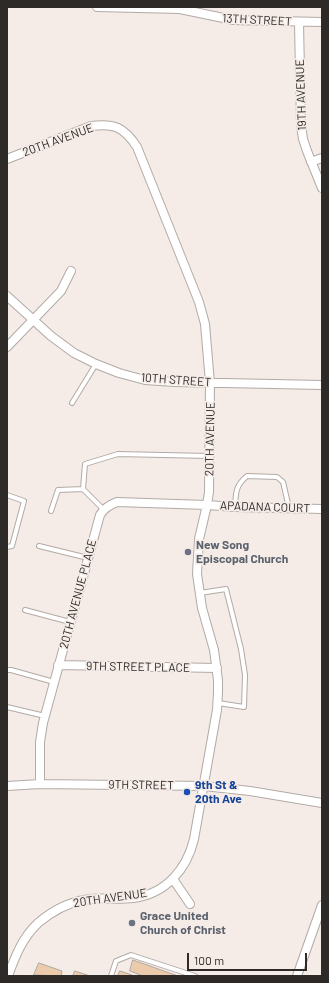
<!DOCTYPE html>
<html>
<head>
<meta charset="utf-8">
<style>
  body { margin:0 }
  #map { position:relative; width:329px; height:983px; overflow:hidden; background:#f5ece7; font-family:Barlow,sans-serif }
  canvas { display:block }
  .frame { position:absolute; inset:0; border:8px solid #2d2a28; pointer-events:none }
  .scale { position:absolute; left:187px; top:953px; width:120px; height:18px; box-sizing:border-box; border:2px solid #2d2a28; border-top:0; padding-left:5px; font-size:12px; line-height:14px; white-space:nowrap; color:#2d2a28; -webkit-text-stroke:3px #f5ece7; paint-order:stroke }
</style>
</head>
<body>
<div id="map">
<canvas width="329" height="983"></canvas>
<div class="frame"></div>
<div class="scale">100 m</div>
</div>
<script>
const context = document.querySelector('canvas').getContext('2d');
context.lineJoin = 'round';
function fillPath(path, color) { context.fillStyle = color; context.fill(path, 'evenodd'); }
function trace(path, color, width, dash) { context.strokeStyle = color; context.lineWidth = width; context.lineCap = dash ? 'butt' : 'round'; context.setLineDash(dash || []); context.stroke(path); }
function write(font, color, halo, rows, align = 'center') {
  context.font = font + ' Barlow,sans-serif'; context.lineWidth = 3.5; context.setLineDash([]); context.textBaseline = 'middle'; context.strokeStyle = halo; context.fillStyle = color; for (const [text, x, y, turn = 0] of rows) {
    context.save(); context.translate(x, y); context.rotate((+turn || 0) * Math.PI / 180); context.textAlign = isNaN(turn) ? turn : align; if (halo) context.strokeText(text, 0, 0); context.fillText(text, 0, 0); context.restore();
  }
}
const building = new Path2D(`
  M 133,960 L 178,976 L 143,976 L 130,971 Z
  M 39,963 L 62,971 L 61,976 L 34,975 Z
  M 75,971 L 90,976 L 73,976 Z
  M 120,971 L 132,975 L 131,976 L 118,976 Z`);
const lane = new Path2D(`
  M 72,403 L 96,364
  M 83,489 L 85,464 L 118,454 L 209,456
  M 7,495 L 24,501 L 12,546 L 7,547
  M 235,507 C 236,493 235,486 247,476 L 277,477 L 283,482 L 289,508
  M 51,511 L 58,490 L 83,489 L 103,509
  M 39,546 L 88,558
  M 200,593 L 226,589 L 241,649 L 245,675 L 244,707 L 218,703
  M 25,610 L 70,622
  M 7,670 L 11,670 L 54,682
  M 7,707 L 45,716
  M 111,976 L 116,961 L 131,955 L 195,976`);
const street = new Path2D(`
  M 97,7 L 180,9 L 233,20 L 322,22
  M 299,22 L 301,125 L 303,139 L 307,151 L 322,188
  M 7,159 L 91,126 C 114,123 124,127 137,147 L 199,302 L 205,324 L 210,383 L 209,492 L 207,505 L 199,539 L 197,574 L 202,608 L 214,650 L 218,680 L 218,692 L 217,710 L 194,839 C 187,869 166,894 133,898 C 116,900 100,897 84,900 C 67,903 51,912 38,923 C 22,938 15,957 8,976
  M 311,162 L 322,158
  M 7,296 L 51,336 L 74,353 L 96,364 L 119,373 L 145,380 L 175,382 L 322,385
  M 7,347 L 61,291 L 71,271
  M 58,665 L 217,668
  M 40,784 L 40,742 L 43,723 L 100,515 C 104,508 109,505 117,502 L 207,505 L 235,507 L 322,509
  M 7,786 L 40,784 L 204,786 L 250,791 L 322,803
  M 173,879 L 190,904
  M 297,976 L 322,905`);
const markers = [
  [188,552,4,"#6b7280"],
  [187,792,4,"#1a4fb4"],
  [132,923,4,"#6b7280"]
];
const streetNames = [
  ["13TH STREET",257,20,3],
  ["19TH AVENUE",301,95,-92],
  ["20TH AVENUE",58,140,-20],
  ["10TH STREET",176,380,4],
  ["20TH AVENUE",210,439,-89],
  ["APADANA COURT",265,507,2],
  ["20TH AVENUE PLACE",78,594,-75],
  ["9TH STREET PLACE",138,667,1],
  ["9TH STREET",141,785,1],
  ["20TH AVENUE",110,898,-8]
];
const worshipNames = [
  ["New Song",196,545],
  ["Episcopal Church",196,559],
  ["Grace United",140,916],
  ["Church of Christ",140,930]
];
const transitNames = [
  ["9th St &",195,785],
  ["20th Ave",195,799]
];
fillPath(building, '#ebcbac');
trace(building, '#aea7a1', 1);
trace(lane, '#b2aaa6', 6);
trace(street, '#b2aaa6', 10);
trace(lane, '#fff', 4);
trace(street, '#fff', 8);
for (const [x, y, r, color] of markers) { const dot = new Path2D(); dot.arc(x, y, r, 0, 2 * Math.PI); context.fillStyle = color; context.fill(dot); trace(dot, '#f5ece7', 1.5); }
write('12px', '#2d2a28', '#f5ece7', streetNames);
write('bold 12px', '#5b616d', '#f5ece7', worshipNames, 'left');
write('bold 12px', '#164399', '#f5ece7', transitNames, 'left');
</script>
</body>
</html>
